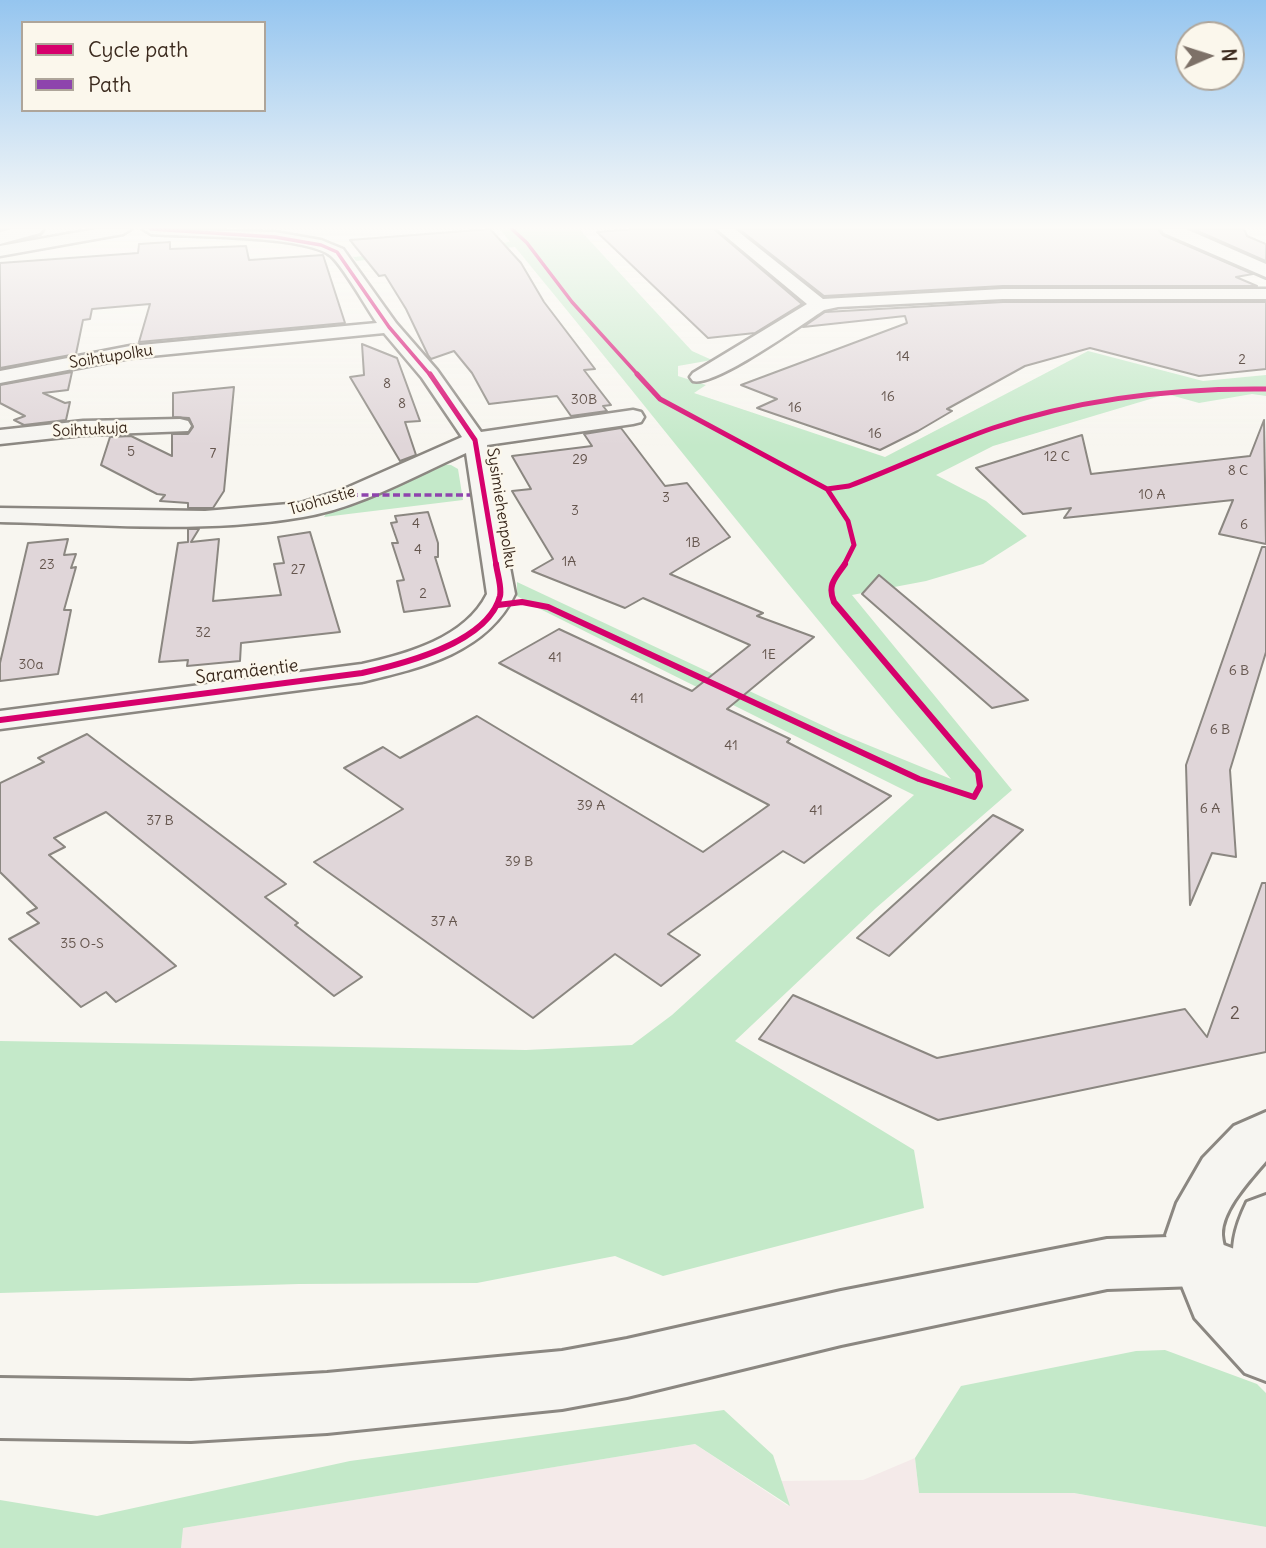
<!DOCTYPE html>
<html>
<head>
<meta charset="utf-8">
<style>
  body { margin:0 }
  #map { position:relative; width:1266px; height:1548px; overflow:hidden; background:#f8f6f0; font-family:Delius,sans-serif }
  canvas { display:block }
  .legend { position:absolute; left:21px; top:21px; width:245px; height:91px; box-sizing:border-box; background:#fbf7ec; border:2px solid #aea59a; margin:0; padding:9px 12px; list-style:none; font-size:21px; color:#3b2a1e }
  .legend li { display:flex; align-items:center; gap:14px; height:35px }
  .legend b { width:35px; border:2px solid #aea59a }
  .north { position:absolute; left:1175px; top:21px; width:70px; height:70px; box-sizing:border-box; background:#fbf7ec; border:2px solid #aea59a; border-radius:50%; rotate:87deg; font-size:19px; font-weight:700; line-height:28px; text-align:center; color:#3b2a1e }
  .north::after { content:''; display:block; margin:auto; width:24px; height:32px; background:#7d7168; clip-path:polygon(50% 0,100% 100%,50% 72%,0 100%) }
</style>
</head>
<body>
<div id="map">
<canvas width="1266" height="1548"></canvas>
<ul class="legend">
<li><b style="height:9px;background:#d6006c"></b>Cycle path</li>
<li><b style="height:9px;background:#8e44ad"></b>Path</li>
</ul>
<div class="north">N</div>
</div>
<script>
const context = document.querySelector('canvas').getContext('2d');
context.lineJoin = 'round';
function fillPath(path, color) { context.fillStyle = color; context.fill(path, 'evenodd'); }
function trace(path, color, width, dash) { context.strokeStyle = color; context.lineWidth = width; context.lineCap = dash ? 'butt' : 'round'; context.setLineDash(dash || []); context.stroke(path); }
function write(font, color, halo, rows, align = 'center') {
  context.font = font + ' Delius,sans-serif'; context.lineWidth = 5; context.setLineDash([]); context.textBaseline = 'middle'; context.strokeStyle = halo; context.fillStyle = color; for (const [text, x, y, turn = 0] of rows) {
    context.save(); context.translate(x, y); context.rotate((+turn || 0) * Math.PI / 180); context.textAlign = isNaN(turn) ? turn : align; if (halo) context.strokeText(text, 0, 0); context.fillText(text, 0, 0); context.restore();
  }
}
const built = new Path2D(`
  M 695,1444 L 788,1506 L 781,1481 L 863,1480 L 915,1458 L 919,1493 L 1074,1493 L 1266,1527 L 1266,1548 L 181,1548 L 182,1528 Z`);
const green = new Path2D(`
  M 500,229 L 579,229 L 692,351 L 712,360 L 678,366 L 678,376 L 706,385 L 694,393 L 885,457 L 1088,351 L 1203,381 L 1266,375 L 1266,396 L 1252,394 L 1199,403 L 1167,394 L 993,446 L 936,475 L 986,501 L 1027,536 L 983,564 L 926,581 L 852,595 L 1012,790 L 876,908 L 735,1041 L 914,1150 L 924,1208 L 663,1276 L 615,1256 L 477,1283 L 299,1284 L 0,1293 L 0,1041 L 526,1050 L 632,1045 L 672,1015 L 914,795 L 538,608 L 517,596 L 517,582 L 841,734 L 951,779 C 802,605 661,424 515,247 L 356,261 L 353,257 L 510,242 Z
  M 437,464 L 451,465 L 458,469 L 463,500 L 324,517 L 328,511 Z
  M 1165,1350 L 1257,1384 L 1266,1393 L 1266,1527 L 1074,1493 L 919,1493 L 915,1458 L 961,1386 L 1136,1351 Z
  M 724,1410 L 773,1455 L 790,1506 L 695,1444 L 183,1528 L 181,1548 L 0,1548 L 0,1500 L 97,1516 L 350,1461 Z`);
const building = new Path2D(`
  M 490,229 L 521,263 L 544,302 L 595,369 L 584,370 L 611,405 L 603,406 L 607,411 L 571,416 L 557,396 L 489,404 L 472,373 L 454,351 L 431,359 L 428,355 L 406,309 L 385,275 L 379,276 L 350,240 Z
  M 634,229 L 714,229 L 802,304 L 755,333 L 708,338 L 597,232 Z
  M 739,229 L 1158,229 L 1163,235 L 1253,274 L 1236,277 L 1257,286 L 1003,286 L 824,296 Z
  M 1193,229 L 1244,229 L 1247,236 L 1266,244 L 1266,261 Z
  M 170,242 L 170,249 L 246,246 L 249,260 L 323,255 L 345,323 L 139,342 L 150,304 L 92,309 L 90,319 L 83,320 L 76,354 L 0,368 L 0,263 L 138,253 L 139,244 Z
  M 1003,302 L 1266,302 L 1266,369 L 1199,376 L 1090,348 L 1025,366 L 947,409 L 952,411 L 918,431 L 880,450 L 757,408 L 777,399 L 741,385 L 907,323 L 905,316 L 803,327 L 825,312 Z
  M 362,344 L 397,358 L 420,421 L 405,422 L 416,455 L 400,461 L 350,377 L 364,375 Z
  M 72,372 L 68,390 L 43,393 L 65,403 L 70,402 L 66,420 L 24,425 L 14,420 L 25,416 L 0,403 L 0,385 Z
  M 234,387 L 224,491 L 213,508 L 188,508 L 188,503 L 160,501 L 165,495 L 157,494 L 101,465 L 110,437 L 131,436 L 172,456 L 172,434 L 188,434 L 193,427 L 189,418 L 173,417 L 173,393 Z
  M 1264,420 L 1266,544 L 1219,534 L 1233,500 L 1064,518 L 1071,508 L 1023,514 L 976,468 L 1082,435 L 1091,474 L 1250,456 Z
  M 621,428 L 665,486 L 687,483 L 730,537 L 670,574 L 763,613 L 757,616 L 814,637 L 727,709 L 790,739 L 787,742 L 891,796 L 804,863 L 783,851 L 668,934 L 700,955 L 661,986 L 615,954 L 533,1018 L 314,862 L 403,809 L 344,768 L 383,747 L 400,758 L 477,716 L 703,852 L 769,805 L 499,663 L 559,629 L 692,691 L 750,645 L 643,598 L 625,608 L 532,571 L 553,559 L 512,491 L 531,489 L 512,456 L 592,446 L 584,434 Z
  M 428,512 L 438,543 L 438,557 L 435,557 L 450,606 L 404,612 L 397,581 L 404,580 L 392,543 L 398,543 L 391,523 L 397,522 L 395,516 Z
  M 188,529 L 199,529 L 191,542 L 219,539 L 213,601 L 281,595 L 274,564 L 284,563 L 278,537 L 310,532 L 340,632 L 241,643 L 240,661 L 187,666 L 188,660 L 159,662 L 178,543 L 188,542 Z
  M 68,539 L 64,555 L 76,554 L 71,568 L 76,567 L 64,610 L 71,610 L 58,674 L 0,681 L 0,663 L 28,543 Z
  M 1262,547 L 1266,547 L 1266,652 L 1230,770 L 1236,857 L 1212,853 L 1190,905 L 1186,765 Z
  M 879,575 L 929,617 L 1028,700 L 992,708 L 862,594 Z
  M 87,734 L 286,884 L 265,897 L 298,923 L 295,925 L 362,977 L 334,996 L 106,812 L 54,838 L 65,847 L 49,855 L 176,966 L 116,1002 L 106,992 L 81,1007 L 9,939 L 39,923 L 27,913 L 37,908 L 0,872 L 0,783 L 44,762 L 38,758 Z
  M 993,815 L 1023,830 L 889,956 L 857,938 Z
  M 1262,883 L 1266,883 L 1266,1052 L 938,1120 L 759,1039 L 793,995 L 937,1058 L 1185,1009 L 1207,1037 Z`);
const minor = new Path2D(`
  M 96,229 L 131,229 L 123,234 L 0,256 L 0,246 Z
  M 143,229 L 275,232 L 321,240 L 343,249 L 396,323 L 437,370 L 481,432 L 633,410 L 641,412 L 644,417 L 641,422 L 633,424 L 487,445 L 515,594 C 487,653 421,668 362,682 L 0,729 L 0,711 L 362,664 C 407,654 465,638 487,594 L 466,453 C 414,476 359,508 303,517 C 204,534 100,524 0,522 L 0,508 L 205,511 L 301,503 L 342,490 L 462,437 L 422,378 L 384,333 L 130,358 L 0,383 L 0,371 L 130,346 L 377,323 C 366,307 343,266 331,256 C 307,235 187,237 151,234 Z
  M 717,229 L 735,229 L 823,299 L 1003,289 L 1266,289 L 1266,299 L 1003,299 L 838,307 L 824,310 C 801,325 715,387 693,381 L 690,377 L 693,373 L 807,304 Z
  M 180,419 L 188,421 L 191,426 L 188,431 L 83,435 L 0,444 L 0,430 L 83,421 Z`);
const tertiary = new Path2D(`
  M 12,229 L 43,229 L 40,233 L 0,244 L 0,232 Z`);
const secondary = new Path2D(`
  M 1161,229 L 1186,229 L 1266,264 L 1266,277 L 1164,233 Z
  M 1266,1112 L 1266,1161 C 1251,1179 1221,1210 1222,1235 C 1223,1249 1230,1265 1235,1277 C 1230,1248 1234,1229 1247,1202 L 1266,1195 L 1266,1381 L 1245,1373 L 1195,1318 L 1172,1261 L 1166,1235 L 1177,1203 L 1203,1158 L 1234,1126 Z`);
const motorway = new Path2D(`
  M 1200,1236 L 1266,1261 L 1266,1314 L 1198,1286 L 1107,1289 L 841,1345 L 627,1397 L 562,1409 L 327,1433 L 191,1441 L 0,1438 L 0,1378 L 191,1381 L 327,1373 L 562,1351 L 627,1339 L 841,1291 L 1107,1239 Z`);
const quiet = new Path2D(`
  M 351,495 L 470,495`);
const cyclewayFar2 = new Path2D(`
  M 151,229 L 275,237 L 321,245 L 337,252 L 389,327 L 431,376
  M 512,229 L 527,243 L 572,302 L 639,376`);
const cyclewayFar1 = new Path2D(`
  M 430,374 L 475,440 L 496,565
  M 637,374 L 660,399 L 827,489 L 848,521 L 854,545 L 844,565
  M 827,489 L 849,486 C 897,468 944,445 993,428 C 1082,398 1173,388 1266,389`);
const cycleway = new Path2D(`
  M 498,605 L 522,602 L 548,607 L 919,779 L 974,797 L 980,786 L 978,772 L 834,602 C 827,585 835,578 845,564
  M 0,720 L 362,673 C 403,664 488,643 500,596 C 502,587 497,573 496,564`);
const numberNames = [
  ["14",903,357],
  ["2",1242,360],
  ["8",387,384],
  ["16",888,397],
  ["30B",584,400],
  ["8",402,404],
  ["16",795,408],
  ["16",875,434],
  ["5",131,452],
  ["7",213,454],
  ["12 C",1057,457],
  ["29",580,460],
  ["8 C",1238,471],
  ["10 A",1152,495],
  ["3",666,498],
  ["3",575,511],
  ["4",416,524],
  ["6",1244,525],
  ["1B",693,543],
  ["4",418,550],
  ["1A",569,562],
  ["23",47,565],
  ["27",298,570],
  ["2",423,594],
  ["32",203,633],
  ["1E",769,655],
  ["41",555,658],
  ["30a",31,665],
  ["6 B",1239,671],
  ["41",637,699],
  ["6 B",1220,730],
  ["41",731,746],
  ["39 A",591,806],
  ["6 A",1210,809],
  ["41",816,811],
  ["37 B",160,821],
  ["39 B",519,862],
  ["37 A",444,922],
  ["35 O-S",82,944]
];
const farStreetnames = [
  ["Soihtupolku",111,357,-9],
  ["Soihtukuja",90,430,-3],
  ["Tuohustie",322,501,-16],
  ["Sysimiehenpolku",501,508,81]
];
const streetNames = [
  ["Saramäentie",247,672,-7]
];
const nearNumbernames = [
  ["2",1235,1014]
];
fillPath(built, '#f4eae9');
fillPath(green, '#c4e9c9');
fillPath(building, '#e0d6d9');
trace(building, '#8b8781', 2);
trace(minor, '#8b8781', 5);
trace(tertiary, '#8b8781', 6);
trace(secondary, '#8b8781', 6);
trace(motorway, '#8b8781', 6);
fillPath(minor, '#f6f5f1');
fillPath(tertiary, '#f6f5f1');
fillPath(secondary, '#f6f5f1');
fillPath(motorway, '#f6f5f1');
trace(quiet, '#8e44ad', 3.5, [7, 3.5]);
trace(cyclewayFar2, '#d6006c', 3.5);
trace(cyclewayFar1, '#d6006c', 5);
trace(cycleway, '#d6006c', 6);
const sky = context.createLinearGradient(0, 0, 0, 446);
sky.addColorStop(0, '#95c5ef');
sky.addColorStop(0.51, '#fcfbf8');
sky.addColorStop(1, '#fcfbf800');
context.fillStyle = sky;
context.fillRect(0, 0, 1266, 446);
write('14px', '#64554d', null, numberNames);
write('16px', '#3b2a1e', '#fbf7ec', farStreetnames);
write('18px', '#3b2a1e', '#fbf7ec', streetNames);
write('18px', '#64554d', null, nearNumbernames);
</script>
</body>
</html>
